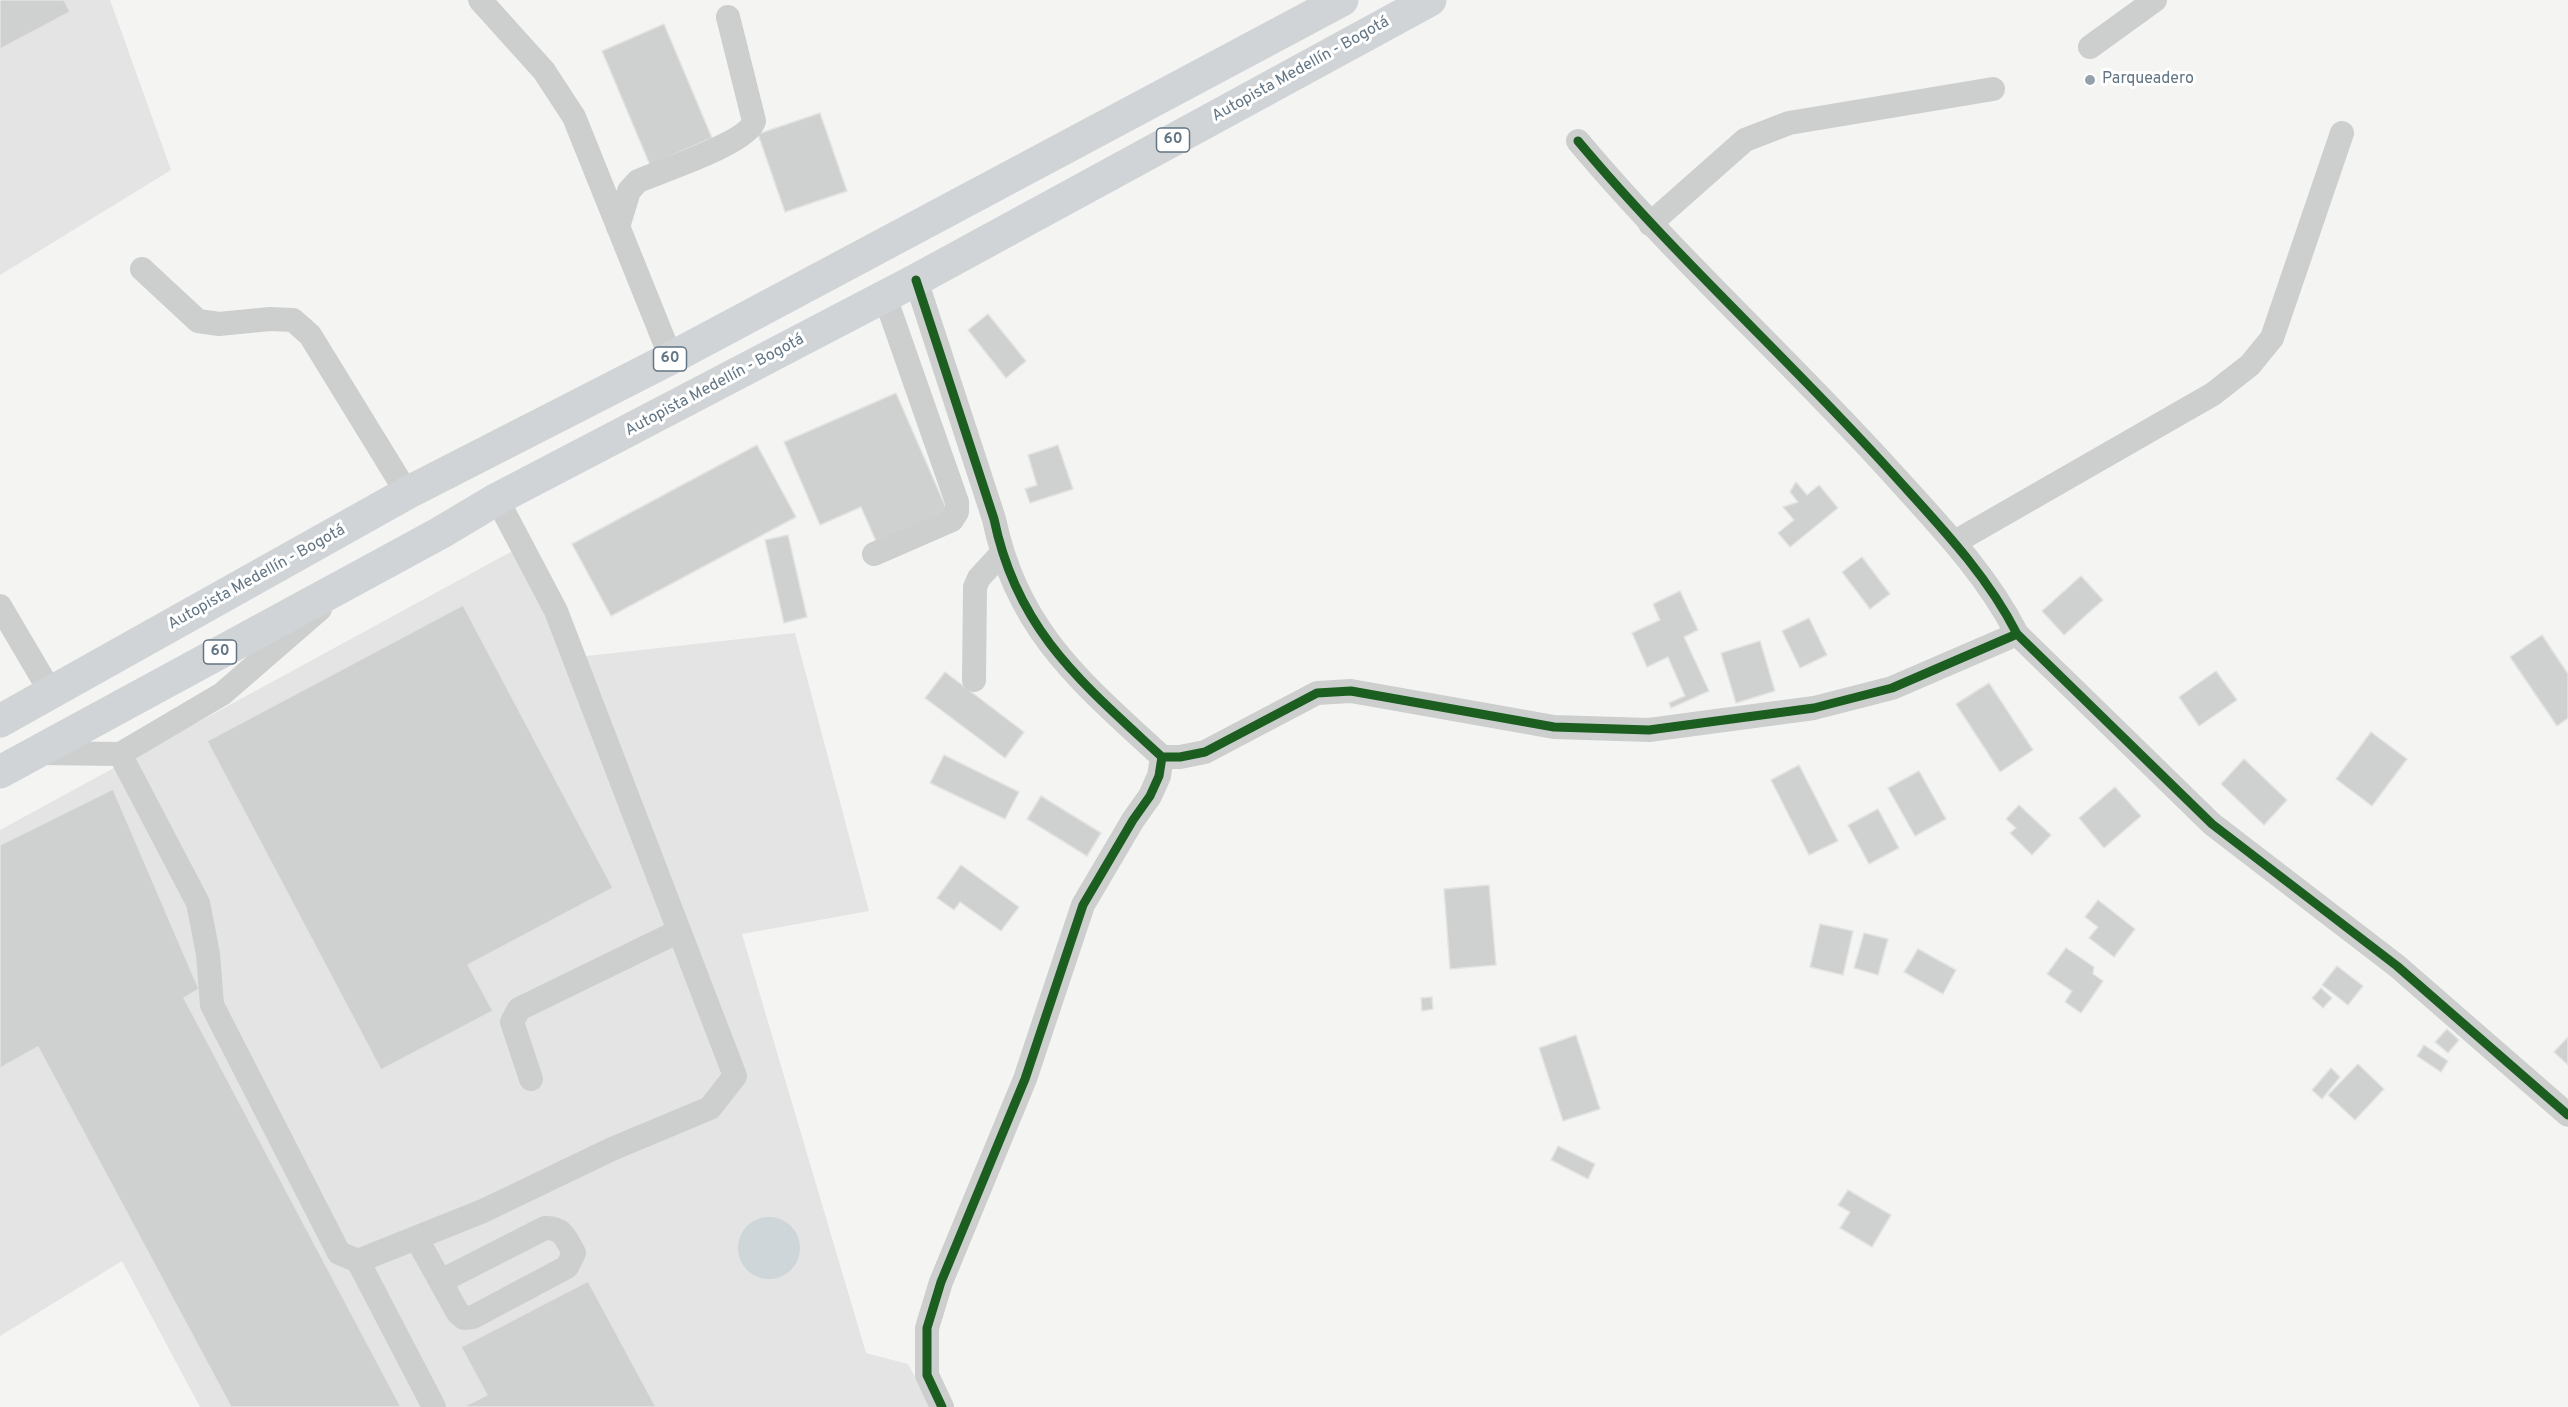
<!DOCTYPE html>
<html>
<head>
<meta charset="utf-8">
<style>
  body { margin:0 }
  canvas { display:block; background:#f4f4f2 }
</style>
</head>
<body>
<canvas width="2568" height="1407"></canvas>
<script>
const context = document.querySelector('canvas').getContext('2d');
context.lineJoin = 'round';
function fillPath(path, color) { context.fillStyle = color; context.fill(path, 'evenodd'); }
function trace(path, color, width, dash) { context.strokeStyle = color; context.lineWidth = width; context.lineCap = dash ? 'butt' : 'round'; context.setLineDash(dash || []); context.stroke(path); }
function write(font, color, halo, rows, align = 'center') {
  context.font = font + ' Overpass,sans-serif'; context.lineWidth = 6; context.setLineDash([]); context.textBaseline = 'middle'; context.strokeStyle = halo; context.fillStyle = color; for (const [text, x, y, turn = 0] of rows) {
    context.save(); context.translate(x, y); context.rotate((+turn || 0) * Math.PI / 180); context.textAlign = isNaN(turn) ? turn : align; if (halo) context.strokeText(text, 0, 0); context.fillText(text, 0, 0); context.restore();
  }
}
const built = new Path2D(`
  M 0,0 L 110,0 L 171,170 L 0,275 Z
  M 518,548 L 578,657 L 795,633 L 869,911 L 742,934 L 866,1353 L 908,1364 L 931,1407 L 200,1407 L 122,1261 L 0,1336 L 0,830 Z`);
const water = new Path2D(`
  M738 1248a31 31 0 1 1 62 0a31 31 0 1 1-62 0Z`);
const building = new Path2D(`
  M 0,0 L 64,0 L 70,12 L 0,49 Z
  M 664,24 L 712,138 L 650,165 L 602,51 Z
  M 820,113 L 847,191 L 785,212 L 758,134 Z
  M 988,314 L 1026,361 L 1006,378 L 968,330 Z
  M 896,393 L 947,510 L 876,541 L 861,507 L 820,525 L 784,442 Z
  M 757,445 L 796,517 L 611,616 L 572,544 Z
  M 1058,445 L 1073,489 L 1030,503 L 1025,489 L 1037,485 L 1028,455 Z
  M 1796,482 L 1807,495 L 1819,485 L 1838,508 L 1790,547 L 1778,533 L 1794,520 L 1783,507 L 1798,502 L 1790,492 Z
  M 788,535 L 807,617 L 784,623 L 765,540 Z
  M 1862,557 L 1890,594 L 1870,609 L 1842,572 Z
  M 2081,576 L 2103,600 L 2064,635 L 2042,611 Z
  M 1680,591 L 1698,630 L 1684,637 L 1709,691 L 1671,708 L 1669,703 L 1685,696 L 1668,657 L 1647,667 L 1632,633 L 1660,620 L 1653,604 Z
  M 463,605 L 613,888 L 468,965 L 493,1011 L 381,1070 L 207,741 Z
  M 1809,618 L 1827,655 L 1800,668 L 1782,631 Z
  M 2542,635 L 2568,674 L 2568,718 L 2557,726 L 2510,657 Z
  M 1760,641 L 1775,691 L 1736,703 L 1721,653 Z
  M 2216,671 L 2237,700 L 2199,726 L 2179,697 Z
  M 945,672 L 1024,732 L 1005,758 L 925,698 Z
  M 1989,683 L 2033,750 L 2000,772 L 1956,704 Z
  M 2371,732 L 2407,759 L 2372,806 L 2336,779 Z
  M 944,755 L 1019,792 L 1005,819 L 930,783 Z
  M 2244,759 L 2287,800 L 2264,825 L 2221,784 Z
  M 1799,765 L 1838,841 L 1809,855 L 1771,780 Z
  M 1919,771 L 1946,819 L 1915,836 L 1888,788 Z
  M 2115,787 L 2141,816 L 2104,848 L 2079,818 Z
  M 113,789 L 199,989 L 184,998 L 401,1407 L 231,1407 L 38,1047 L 0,1068 L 0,845 Z
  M 1041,796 L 1101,833 L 1087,856 L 1027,819 Z
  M 2019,805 L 2051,835 L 2032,855 L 2010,833 L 2016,828 L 2006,819 Z
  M 1878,809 L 1899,848 L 1869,864 L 1848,825 Z
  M 961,865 L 1019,907 L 1001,931 L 960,902 L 954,910 L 937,898 Z
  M 1489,885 L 1496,965 L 1450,969 L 1444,889 Z
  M 2098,900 L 2135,929 L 2114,957 L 2089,938 L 2098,927 L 2085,917 Z
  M 1820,924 L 1853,931 L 1843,975 L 1810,967 Z
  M 1864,933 L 1888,939 L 1878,975 L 1854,968 Z
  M 2066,948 L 2094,967 L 2093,974 L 2103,981 L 2081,1013 L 2065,1002 L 2072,991 L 2047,974 Z
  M 1918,949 L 1956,970 L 1943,994 L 1904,972 Z
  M 2337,966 L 2363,986 L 2348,1005 L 2322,985 Z
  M 2321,988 L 2332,998 L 2323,1008 L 2312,998 Z
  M 1432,997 L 1433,1009 L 1422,1011 L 1421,998 Z
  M 2447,1029 L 2459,1040 L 2448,1053 L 2435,1042 Z
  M 1576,1035 L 1600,1109 L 1563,1121 L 1539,1048 Z
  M 2568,1037 L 2568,1065 L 2554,1052 Z
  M 2424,1045 L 2448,1061 L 2441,1072 L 2417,1056 Z
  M 2358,1064 L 2384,1089 L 2355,1120 L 2328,1095 Z
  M 2331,1068 L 2340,1077 L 2322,1099 L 2312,1090 Z
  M 1558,1146 L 1595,1164 L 1588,1179 L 1551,1160 Z
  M 1848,1190 L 1891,1215 L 1872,1247 L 1840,1228 L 1850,1212 L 1838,1205 Z
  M 588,1281 L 656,1407 L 463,1407 L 487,1395 L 461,1347 Z`);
const minor = new Path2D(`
  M 480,0 L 544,71 L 574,117 L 671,358
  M 2090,47 L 2155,0
  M 1578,141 C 1676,258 1790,360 1892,473 C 1938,524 1986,573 2017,634
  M 1650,224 L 1745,140 L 1789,123 L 1993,89
  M 618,227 L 629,191 L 638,181 C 661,171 748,143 754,121 L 728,17
  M 142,269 L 198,321 L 219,324 L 270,319 L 293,320 L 310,335 L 407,493
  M 916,280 L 994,519 C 1017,631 1082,683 1162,757 L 1180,757 L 1205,752 L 1317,693 L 1351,691 L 1554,727 L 1649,730 L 1814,708 L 1892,688 L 2017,634 L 2212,824 L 2397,966 L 2568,1115
  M 1955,542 L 2213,394 L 2250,365 L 2272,338 L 2342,133
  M 874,554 L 952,520 L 957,512 L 957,502 L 885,297
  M 0,606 L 50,691
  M 974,680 L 975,587 L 979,578 L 1001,554
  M 37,753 L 120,754 L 222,694 L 320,609
  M 120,754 L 198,903 L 208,954 L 212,1005 L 339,1253 L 358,1261 L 483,1211 L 612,1149 L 710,1108 L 735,1076 L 556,611 L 497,499
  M 531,1079 L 512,1022 L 519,1009 L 679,931
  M 417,1239 L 458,1313 L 464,1318 L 473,1317 L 567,1267 L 574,1253 C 566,1239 563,1227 545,1228 L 441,1281
  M 358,1261 L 434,1407
  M 942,1407 L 927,1375 L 927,1328 L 941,1282 L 1025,1079 L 1083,905 L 1133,820 L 1150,796 L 1159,776 L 1162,757`);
const highway = new Path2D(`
  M 0,721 L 407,493 L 671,358 L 1342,0
  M 0,772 L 440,533 L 497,499 L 916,280 L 1430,0`);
const cycleway = new Path2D(`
  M 1578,141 C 1676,258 1790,360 1892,473 C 1938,524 1986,573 2017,634
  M 916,280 L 994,519 C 1017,631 1082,683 1162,757 L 1180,757 L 1205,752 L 1317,693 L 1351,691 L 1554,727 L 1649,730 L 1814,708 L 1892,688 L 2017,634 L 2212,824 L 2397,966 L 2568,1115
  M 942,1407 L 927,1375 L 927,1328 L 941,1282 L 1025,1079 L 1083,905 L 1133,820 L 1150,796 L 1159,776 L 1162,757`);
const markers = [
  [2090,80,6,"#95a1aa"]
];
const shields = [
  [1173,140,33],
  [670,359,33],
  [220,652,33]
];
const shieldNames = [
  ["60",1173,140],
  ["60",670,359],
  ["60",220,652]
];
const streetNames = [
  ["Autopista Medellín - Bogotá",1301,70,-29],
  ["Autopista Medellín - Bogotá",715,386,-28],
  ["Autopista Medellín - Bogotá",257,578,-29]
];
const poiNames = [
  ["Parqueadero",2102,80]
];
fillPath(built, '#e3e4e3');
fillPath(water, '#ced6d9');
fillPath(building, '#cfd0d0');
trace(building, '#e3e3e2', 1.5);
trace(minor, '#cdcfcf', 24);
trace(highway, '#d1d4d7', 33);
trace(cycleway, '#1b5e20', 9);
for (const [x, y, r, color] of markers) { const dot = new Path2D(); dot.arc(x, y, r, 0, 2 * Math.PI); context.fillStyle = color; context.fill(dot); trace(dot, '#fff', 2); }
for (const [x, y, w] of shields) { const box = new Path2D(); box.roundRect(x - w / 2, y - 12, w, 24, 4.5); context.fillStyle = '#fff'; context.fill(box); trace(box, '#627584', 1.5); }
write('bold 15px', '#627584', null, shieldNames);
write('16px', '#627584', '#fff', streetNames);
write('16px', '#627584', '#fff', poiNames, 'left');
</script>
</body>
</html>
